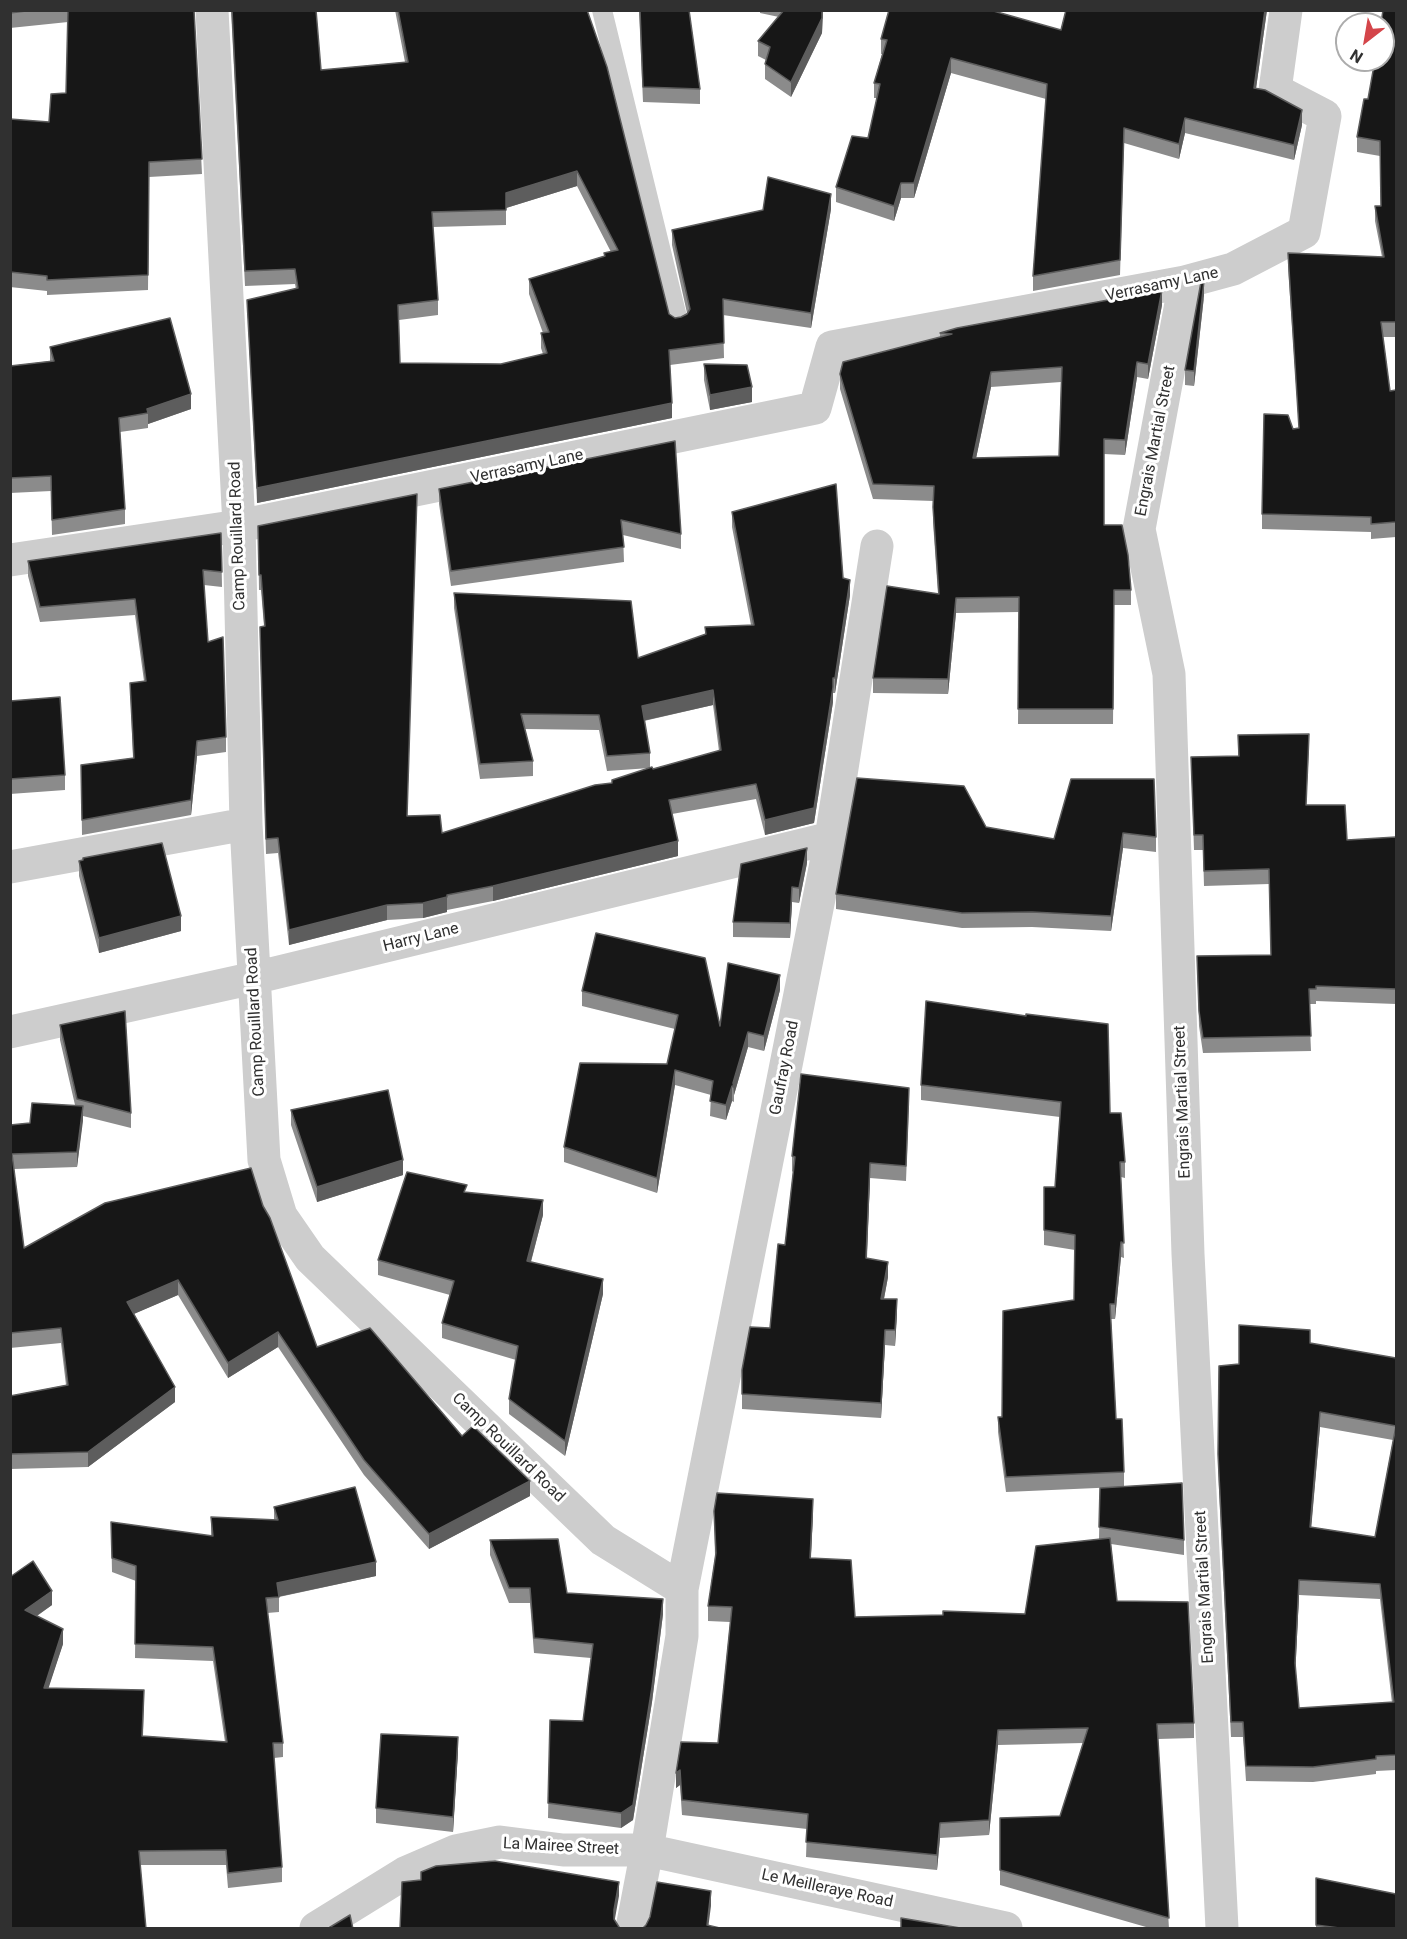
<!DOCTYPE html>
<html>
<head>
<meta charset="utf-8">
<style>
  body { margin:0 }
  #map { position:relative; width:1407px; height:1939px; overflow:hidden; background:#fff; font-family:Roboto,sans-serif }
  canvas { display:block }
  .frame { position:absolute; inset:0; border:12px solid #303030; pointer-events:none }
  .north { position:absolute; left:1335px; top:12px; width:60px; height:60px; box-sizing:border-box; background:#fff; border:2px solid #acacac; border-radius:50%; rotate:211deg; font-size:16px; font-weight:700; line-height:24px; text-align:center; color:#303030 }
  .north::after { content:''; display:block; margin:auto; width:21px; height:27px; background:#d4454a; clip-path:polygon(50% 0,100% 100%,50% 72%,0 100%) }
</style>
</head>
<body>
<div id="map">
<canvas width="1407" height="1939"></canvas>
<div class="frame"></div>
<div class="north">N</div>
</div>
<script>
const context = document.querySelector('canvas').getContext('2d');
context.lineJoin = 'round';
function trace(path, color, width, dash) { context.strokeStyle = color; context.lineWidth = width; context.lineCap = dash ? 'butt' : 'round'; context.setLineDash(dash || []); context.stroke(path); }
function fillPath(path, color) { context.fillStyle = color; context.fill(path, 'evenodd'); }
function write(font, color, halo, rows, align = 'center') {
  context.font = font + ' Roboto,sans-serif'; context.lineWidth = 6; context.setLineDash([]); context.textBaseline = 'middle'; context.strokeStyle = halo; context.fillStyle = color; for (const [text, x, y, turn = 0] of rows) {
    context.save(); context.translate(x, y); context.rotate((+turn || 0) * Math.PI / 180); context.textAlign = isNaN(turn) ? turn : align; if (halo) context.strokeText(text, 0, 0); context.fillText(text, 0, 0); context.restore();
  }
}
const service = new Path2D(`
  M 602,10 L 678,321`);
const minor = new Path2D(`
  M 212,10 L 239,526 L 246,824 L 264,1160 L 281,1216 L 310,1258 L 603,1540 L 682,1589 L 682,1636 L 647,1850 L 632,1928
  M 1185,282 L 1139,529 L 1169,674 L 1188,1254 L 1222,1928
  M 10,560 L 239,526 L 815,408 L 832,347 L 1185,282 L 1233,269 L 1304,232 L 1325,116 L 1275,90 L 1286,10
  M 10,867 L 246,824
  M 10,1032 L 254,978 L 831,838
  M 682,1589 L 831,838 L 877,546
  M 316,1928 L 405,1873 L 456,1851 L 500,1842 L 563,1850 L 647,1850 L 1006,1928`);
const wall = new Path2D(`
  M 10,10 L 194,10 L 202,174 L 149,177 L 148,290 L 47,295 L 47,291 L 10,287 L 10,119 L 49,122 L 66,93 L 68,22 L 10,28 Z
  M 231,10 L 316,10 L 321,70 L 405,62 L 395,10 L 587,10 L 669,314 L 675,318 L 681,317 L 687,313 L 672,245 L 672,230 L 831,209 L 811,328 L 723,315 L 724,358 L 670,365 L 672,418 L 257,503 L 247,300 L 296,289 L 295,284 L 245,286 ZM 577,186 L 611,252 L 604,253 L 604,256 L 529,279 L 529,294 L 543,333 L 541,333 L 541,348 L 543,354 L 501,364 L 400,363 L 399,320 L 438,315 L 438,300 L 433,227 L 506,225 L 506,208 Z
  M 639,10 L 689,10 L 700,89 L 700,104 L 643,102 Z
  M 760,10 L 823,10 L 822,33 L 791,97 L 765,79 L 765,64 L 766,60 L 758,56 L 758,41 L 779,17 L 760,13 Z
  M 1066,10 L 1267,10 L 1256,88 L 1302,125 L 1294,160 L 1185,133 L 1179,159 L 1124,143 L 1120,275 L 1033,291 L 1033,276 L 1046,99 L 951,73 L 914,198 L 901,198 L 894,221 L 836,202 L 836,187 L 868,138 L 877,98 L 874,98 L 874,83 L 882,54 L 881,54 L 881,39 L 1061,30 Z
  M 1396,10 L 1396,337 L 1383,337 L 1390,391 L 1396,390 L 1396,537 L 1371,539 L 1371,532 L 1262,529 L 1262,514 L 1293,429 L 1299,428 L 1288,268 L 1288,253 L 1382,257 L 1375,221 L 1375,206 L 1381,206 L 1380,156 L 1357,152 L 1357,137 Z
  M 1204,296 L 1194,386 L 1185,385 L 1185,370 Z
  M 1162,305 L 1148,379 L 1137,377 L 1125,455 L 1104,454 L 1104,525 L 1131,590 L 1131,605 L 1114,605 L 1113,724 L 1018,724 L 1019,612 L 956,613 L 948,694 L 873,693 L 873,678 L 938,594 L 933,522 L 934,501 L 873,499 L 840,389 L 840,374 L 940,337 L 940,333 ZM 1061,382 L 1059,456 L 976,458 L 991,387 Z
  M 50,347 L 191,409 L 148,424 L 148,428 L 120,432 L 125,509 L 125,524 L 52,535 L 51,491 L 10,493 L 10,366 L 50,361 Z
  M 704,364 L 752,402 L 710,410 L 704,380 Z
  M 675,441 L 681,534 L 681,549 L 623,535 L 624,562 L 451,586 L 439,504 L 439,489 Z
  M 732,512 L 843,578 L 850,595 L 835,693 L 833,693 L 833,702 L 814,823 L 765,835 L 756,799 L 672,814 L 678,856 L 493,901 L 447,910 L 447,912 L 423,918 L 387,920 L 289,945 L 278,853 L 266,854 L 260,642 L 264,626 L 261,590 L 259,590 L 258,526 L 408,816 L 442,833 L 612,783 L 612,780 L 719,751 L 713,705 L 644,721 L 650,753 L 650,768 L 607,771 L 599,730 L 525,729 L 533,761 L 533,776 L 480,779 L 454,608 L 454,593 L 638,658 L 705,635 L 705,627 L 751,625 L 732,527 Z
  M 221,533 L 222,587 L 204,585 L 208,642 L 226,737 L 226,752 L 197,756 L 191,815 L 82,835 L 81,765 L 133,758 L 130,683 L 144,681 L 135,615 L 40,622 L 28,576 L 28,561 Z
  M 10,701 L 65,775 L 65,790 L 10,794 Z
  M 1238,735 L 1309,749 L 1306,805 L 1347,840 L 1396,837 L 1396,1004 L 1316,1001 L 1316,1004 L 1309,1004 L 1311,1051 L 1203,1053 L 1199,1026 L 1197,956 L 1271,955 L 1269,884 L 1204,886 L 1203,850 L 1194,850 L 1191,757 L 1238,756 Z
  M 1071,779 L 1156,837 L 1156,852 L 1123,848 L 1111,931 L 1032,927 L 962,928 L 836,909 L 836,894 L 986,827 L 1054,839 Z
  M 79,861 L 181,931 L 99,953 L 79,876 Z
  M 807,863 L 799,903 L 792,902 L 790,938 L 733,937 L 733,922 Z
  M 780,990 L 764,1051 L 748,1047 L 734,1095 L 734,1102 L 732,1101 L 726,1120 L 710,1116 L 711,1095 L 675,1085 L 657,1193 L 564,1162 L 564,1147 L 667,1064 L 675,1029 L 582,1006 L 582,991 L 720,1026 Z
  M 926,1001 L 1110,1113 L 1125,1162 L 1125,1178 L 1121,1177 L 1124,1258 L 1121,1257 L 1115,1319 L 1111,1319 L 1116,1419 L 1124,1472 L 1124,1487 L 1184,1540 L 1184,1555 L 1111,1544 L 1117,1601 L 1194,1723 L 1194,1738 L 1158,1739 L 1169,1929 L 1153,1929 L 1000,1885 L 1000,1818 L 1060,1816 L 1083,1743 L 998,1745 L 989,1835 L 940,1838 L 937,1870 L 806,1857 L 807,1829 L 682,1815 L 680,1785 L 676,1788 L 676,1773 L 718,1743 L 730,1622 L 708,1621 L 708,1606 L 715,1557 L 714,1511 L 813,1514 L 811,1558 L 855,1617 L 943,1615 L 943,1611 L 1025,1614 L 1099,1539 L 1100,1488 L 1119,1487 L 1006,1492 L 998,1432 L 998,1417 L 1002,1417 L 1074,1300 L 1075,1250 L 1044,1245 L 1044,1187 L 1055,1187 L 1060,1117 L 921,1100 L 921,1085 Z
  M 60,1025 L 131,1113 L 131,1128 L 83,1116 L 77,1167 L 14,1169 L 24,1248 L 263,1206 L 317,1347 L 462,1436 L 530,1496 L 429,1549 L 364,1475 L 278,1347 L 228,1378 L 178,1295 L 133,1314 L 175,1402 L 88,1467 L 10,1469 L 10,1396 L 66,1385 L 61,1343 L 10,1348 L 10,1125 L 30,1123 L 75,1105 L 60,1040 Z
  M 909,1103 L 906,1181 L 870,1178 L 867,1258 L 888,1277 L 884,1299 L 897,1314 L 895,1346 L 885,1345 L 881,1418 L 742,1409 L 742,1370 L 770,1328 L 785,1245 L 793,1172 L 792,1171 L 792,1156 Z
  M 291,1110 L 403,1175 L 317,1202 L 291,1125 Z
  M 467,1192 L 543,1215 L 531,1262 L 603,1294 L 565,1456 L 509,1414 L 509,1399 L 516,1360 L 442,1338 L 442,1323 L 450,1295 L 378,1275 L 378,1260 Z
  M 1310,1344 L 1396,1358 L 1396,1770 L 1376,1771 L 1376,1774 L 1313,1782 L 1246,1781 L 1243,1737 L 1231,1737 L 1218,1469 L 1219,1366 L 1239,1364 ZM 1320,1427 L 1393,1440 L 1375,1537 L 1311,1527 ZM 1299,1595 L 1380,1599 L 1392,1703 L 1299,1708 L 1295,1668 Z
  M 274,1507 L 376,1576 L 279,1597 L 279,1612 L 267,1613 L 283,1743 L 283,1757 L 274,1758 L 282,1867 L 282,1882 L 228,1888 L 226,1865 L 140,1865 L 10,1929 L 10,1577 L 52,1605 L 37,1616 L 63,1644 L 48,1688 L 144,1704 L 143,1736 L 225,1742 L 213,1661 L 135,1658 L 136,1581 L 112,1572 L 111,1522 L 211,1536 L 211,1517 L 274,1520 Z
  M 490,1540 L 567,1593 L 663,1614 L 652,1702 L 633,1820 L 621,1828 L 548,1818 L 550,1720 L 583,1721 L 591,1658 L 534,1653 L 530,1603 L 509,1603 L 490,1555 Z
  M 458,1752 L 453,1832 L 376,1823 L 376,1808 Z
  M 1316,1878 L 1396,1929 L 1316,1929 Z`);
const shadedWall = new Path2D(`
  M 822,10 L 823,10 L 822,33 L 791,97 L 791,82 Z
  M 1265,10 L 1267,10 L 1254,103 L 1254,88 Z
  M 951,58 L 951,73 L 914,198 L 914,183 Z
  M 1302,110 L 1302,125 L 1294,160 L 1294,145 Z
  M 1185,118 L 1185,133 L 1179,159 L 1179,144 Z
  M 577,171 L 577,186 L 506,208 L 506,193 Z
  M 901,183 L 901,198 L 894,221 L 894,206 Z
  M 831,194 L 831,209 L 811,328 L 811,313 Z
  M 1204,281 L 1204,296 L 1194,386 L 1194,371 Z
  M 1162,290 L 1162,305 L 1148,379 L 1148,364 Z
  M 1137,362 L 1137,377 L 1125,455 L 1125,440 Z
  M 991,372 L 991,387 L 973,473 L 973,458 Z
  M 752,387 L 752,402 L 710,410 L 710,395 Z
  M 191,394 L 191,409 L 148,424 L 148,413 L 147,409 Z
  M 672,403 L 672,418 L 257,503 L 257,488 Z
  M 850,580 L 850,595 L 835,693 L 835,678 Z
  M 956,598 L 956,613 L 948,694 L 948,679 Z
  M 833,687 L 833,702 L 814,823 L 765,835 L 765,820 Z
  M 713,690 L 713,705 L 642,721 L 642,706 Z
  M 197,741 L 197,756 L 191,815 L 191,800 Z
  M 1123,833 L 1123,848 L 1111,931 L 1111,916 Z
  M 678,841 L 678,856 L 493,901 L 493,886 Z
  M 807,848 L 807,863 L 799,903 L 799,888 Z
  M 792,887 L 792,902 L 790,938 L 790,923 Z
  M 447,897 L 447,912 L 423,918 L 423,903 Z
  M 387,905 L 387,920 L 289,945 L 289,930 Z
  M 181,916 L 181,931 L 99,953 L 99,938 Z
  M 780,975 L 780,990 L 764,1051 L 764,1036 Z
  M 748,1032 L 748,1047 L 734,1095 L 733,1083 Z
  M 675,1070 L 675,1085 L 657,1193 L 657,1178 Z
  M 732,1086 L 732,1101 L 726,1120 L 726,1105 Z
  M 83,1106 L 83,1121 L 77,1167 L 77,1152 Z
  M 403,1160 L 403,1175 L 317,1202 L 317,1187 Z
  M 870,1163 L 870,1178 L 866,1273 L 866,1258 Z
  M 543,1200 L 543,1215 L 527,1276 L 527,1261 Z
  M 1121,1242 L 1121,1257 L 1115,1319 L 1115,1304 Z
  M 888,1262 L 888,1277 L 881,1314 L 881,1299 Z
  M 603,1279 L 603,1294 L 565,1456 L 565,1441 Z
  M 178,1280 L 178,1295 L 127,1317 L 127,1302 Z
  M 897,1299 L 897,1314 L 895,1346 L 895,1330 Z
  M 885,1330 L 885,1345 L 881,1418 L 881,1403 Z
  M 278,1332 L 278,1347 L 228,1378 L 228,1363 Z
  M 175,1387 L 175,1402 L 88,1467 L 88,1452 Z
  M 1320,1412 L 1320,1427 L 1310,1542 L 1310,1527 Z
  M 530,1481 L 530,1496 L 429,1549 L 429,1534 Z
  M 813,1499 L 813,1514 L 810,1573 L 810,1558 Z
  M 376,1562 L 376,1576 L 277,1597 L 277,1583 Z
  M 1299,1580 L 1299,1595 L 1295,1678 L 1295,1663 Z
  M 52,1591 L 52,1605 L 25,1624 L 25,1610 Z
  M 663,1599 L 663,1614 L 652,1702 L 633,1820 L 621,1828 L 621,1813 Z
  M 63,1629 L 63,1644 L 44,1702 L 44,1688 Z
  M 998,1730 L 998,1745 L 989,1835 L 989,1820 Z
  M 458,1737 L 458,1752 L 453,1832 L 453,1817 Z
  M 680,1770 L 680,1785 L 676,1788 L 676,1773 Z
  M 940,1823 L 940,1838 L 937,1870 L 937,1855 Z
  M 619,1882 L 619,1896 L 614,1924 L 614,1910 Z
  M 711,1891 L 711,1906 L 708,1929 L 707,1925 Z`);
const building = new Path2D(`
  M 10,10 L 34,10 L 10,13 Z
  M 68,10 L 194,10 L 202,159 L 149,162 L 148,275 L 47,280 L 47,276 L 10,272 L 10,119 L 49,122 L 51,94 L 66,93 Z
  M 232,10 L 316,10 L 321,70 L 408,62 L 398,10 L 587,10 L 607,67 L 669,314 L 675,318 L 681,317 L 687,314 L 690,309 L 672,230 L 763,210 L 768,177 L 831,194 L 811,313 L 723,299 L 724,343 L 669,350 L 672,403 L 257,488 L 247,300 L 298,288 L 295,269 L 245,271 ZM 577,171 L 618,250 L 604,253 L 605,256 L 529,279 L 549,332 L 541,333 L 547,353 L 501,364 L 400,363 L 398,305 L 438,300 L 432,212 L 506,210 L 506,193 Z
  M 640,10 L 689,10 L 700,89 L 643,87 Z
  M 784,10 L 822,10 L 822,18 L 791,82 L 765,64 L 770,47 L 758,41 Z
  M 889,10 L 990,10 L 1061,30 L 1066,10 L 1265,10 L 1254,88 L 1265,90 L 1302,110 L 1294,145 L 1185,118 L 1179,144 L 1124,128 L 1120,260 L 1033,276 L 1047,84 L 951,58 L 914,183 L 901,183 L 894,206 L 836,187 L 852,136 L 868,138 L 880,84 L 874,83 L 887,40 L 881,39 Z
  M 1383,10 L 1396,10 L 1396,322 L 1381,322 L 1390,391 L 1396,390 L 1396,522 L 1371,524 L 1371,517 L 1262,514 L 1264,414 L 1288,415 L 1293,429 L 1299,428 L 1288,253 L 1384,257 L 1375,206 L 1381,206 L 1380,141 L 1357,137 L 1364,99 L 1368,99 L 1375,60 L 1383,60 L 1383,24 L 1381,24 Z
  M 1204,281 L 1194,371 L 1185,370 L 1201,282 Z
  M 1162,290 L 1148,364 L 1137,362 L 1125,440 L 1104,439 L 1104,525 L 1122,525 L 1128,555 L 1131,590 L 1114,590 L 1113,709 L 1018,709 L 1019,597 L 956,598 L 948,679 L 873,678 L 887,586 L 939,594 L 933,507 L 934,486 L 873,484 L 840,374 L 843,362 L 952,334 L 940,333 L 957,328 ZM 1062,367 L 1059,456 L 973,458 L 991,372 Z
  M 170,318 L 191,394 L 147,409 L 148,413 L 119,418 L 125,509 L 52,520 L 51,476 L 10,478 L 10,366 L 54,361 L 50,347 Z
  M 704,364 L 747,365 L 752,387 L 710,395 Z
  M 675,441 L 681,534 L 621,520 L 624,547 L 451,571 L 439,489 Z
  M 836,484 L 843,578 L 850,580 L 835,678 L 833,678 L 833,687 L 814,808 L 765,820 L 756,784 L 669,800 L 678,841 L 493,886 L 447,895 L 447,897 L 423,903 L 387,905 L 289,930 L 278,838 L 266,839 L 260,627 L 265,626 L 261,575 L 259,575 L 258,526 L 417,494 L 407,816 L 440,815 L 442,833 L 595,785 L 612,783 L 612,780 L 652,767 L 653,769 L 721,750 L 713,690 L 642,706 L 650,753 L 607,756 L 599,715 L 521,714 L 533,761 L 480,764 L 454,593 L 631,601 L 638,658 L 706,634 L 705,627 L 754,625 L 732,512 Z
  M 221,533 L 222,572 L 203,570 L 208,642 L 223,637 L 226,737 L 197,741 L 191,800 L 82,820 L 81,765 L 134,758 L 130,683 L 146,681 L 135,599 L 40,607 L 28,561 Z
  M 60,697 L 65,775 L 10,779 L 10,701 Z
  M 1309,734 L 1306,805 L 1345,805 L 1347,840 L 1396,837 L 1396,989 L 1316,986 L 1316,989 L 1309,989 L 1311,1036 L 1203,1038 L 1199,1011 L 1197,956 L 1271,955 L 1269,869 L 1204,871 L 1203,835 L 1194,835 L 1191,757 L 1239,756 L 1238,735 Z
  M 857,778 L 964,786 L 986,827 L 1054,839 L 1071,779 L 1154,779 L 1156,837 L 1123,833 L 1111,916 L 1032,912 L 962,913 L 836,894 Z
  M 162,843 L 181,916 L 99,938 L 79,861 L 83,860 L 83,858 Z
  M 807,848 L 799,888 L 792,887 L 790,923 L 733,922 L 741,864 Z
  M 596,933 L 705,958 L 720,1026 L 728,963 L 780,975 L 764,1036 L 748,1032 L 733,1083 L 734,1087 L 732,1086 L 726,1105 L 710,1101 L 713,1081 L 675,1070 L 657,1178 L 564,1147 L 580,1063 L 667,1064 L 678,1015 L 582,991 Z
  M 926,1001 L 1026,1016 L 1026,1014 L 1108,1024 L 1110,1113 L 1121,1113 L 1125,1162 L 1120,1162 L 1124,1243 L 1121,1242 L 1115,1304 L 1110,1304 L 1116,1419 L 1122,1419 L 1124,1472 L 1006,1477 L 998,1417 L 1002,1417 L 1003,1311 L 1074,1300 L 1075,1235 L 1044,1230 L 1044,1187 L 1055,1187 L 1061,1102 L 921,1085 Z
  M 125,1011 L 131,1113 L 77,1099 L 60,1025 Z
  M 801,1074 L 909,1088 L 906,1166 L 870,1163 L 866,1258 L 888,1262 L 881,1299 L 897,1299 L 895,1330 L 885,1330 L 881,1403 L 742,1394 L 742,1370 L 750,1327 L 770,1328 L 778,1244 L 785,1245 L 795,1157 L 792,1156 Z
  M 388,1090 L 403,1160 L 317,1187 L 291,1110 Z
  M 32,1103 L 83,1106 L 77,1152 L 12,1154 L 24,1248 L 105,1203 L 251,1168 L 263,1206 L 270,1218 L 317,1347 L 370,1328 L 462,1436 L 473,1426 L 530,1481 L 429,1534 L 364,1460 L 278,1332 L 228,1363 L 178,1280 L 127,1302 L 175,1387 L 88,1452 L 10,1454 L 10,1396 L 68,1385 L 61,1328 L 10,1333 L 10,1125 L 30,1123 Z
  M 407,1172 L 467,1185 L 464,1192 L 543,1200 L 527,1261 L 603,1279 L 565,1441 L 509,1399 L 518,1346 L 442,1323 L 454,1281 L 378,1260 Z
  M 1239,1325 L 1310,1330 L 1310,1343 L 1396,1358 L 1396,1755 L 1376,1756 L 1376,1759 L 1313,1767 L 1246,1766 L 1243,1722 L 1231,1722 L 1218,1454 L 1219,1366 L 1239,1364 ZM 1320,1412 L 1396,1426 L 1375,1537 L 1310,1527 ZM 1299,1580 L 1380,1584 L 1394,1702 L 1299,1708 L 1295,1663 Z
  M 1182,1483 L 1184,1540 L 1099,1527 L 1100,1488 Z
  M 355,1487 L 376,1562 L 277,1583 L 279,1597 L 266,1598 L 283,1743 L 273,1743 L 282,1867 L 228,1873 L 226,1850 L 139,1851 L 146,1929 L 10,1929 L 10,1577 L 33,1561 L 52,1591 L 25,1610 L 63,1629 L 44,1688 L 144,1690 L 142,1736 L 227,1742 L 213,1647 L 135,1644 L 136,1566 L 112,1558 L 111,1522 L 213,1536 L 211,1517 L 278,1520 L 274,1507 Z
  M 717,1493 L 813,1499 L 810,1558 L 851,1560 L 855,1617 L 943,1615 L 943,1611 L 1025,1614 L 1036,1546 L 1110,1538 L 1117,1601 L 1188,1602 L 1194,1723 L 1157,1724 L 1169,1918 L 1000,1870 L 1000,1818 L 1060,1816 L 1088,1728 L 998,1730 L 989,1820 L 940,1823 L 937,1855 L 806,1842 L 808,1814 L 682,1800 L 680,1770 L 676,1773 L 681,1742 L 718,1743 L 732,1607 L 708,1606 L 716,1553 L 714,1511 Z
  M 558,1539 L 567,1593 L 663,1599 L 652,1687 L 633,1805 L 621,1813 L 548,1803 L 550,1720 L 583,1721 L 593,1644 L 534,1638 L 530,1588 L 509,1588 L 490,1540 Z
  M 381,1734 L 458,1737 L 453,1817 L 376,1808 Z
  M 495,1861 L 619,1882 L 614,1910 L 614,1919 L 619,1927 L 622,1929 L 400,1929 L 402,1882 L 421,1880 L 421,1872 L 436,1866 Z
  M 1316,1878 L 1396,1894 L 1396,1929 L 1347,1929 L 1316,1925 Z
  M 657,1882 L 711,1891 L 707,1925 L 724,1929 L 642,1929 L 646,1925 L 650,1917 Z
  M 350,1915 L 353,1929 L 327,1929 Z
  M 901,1918 L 966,1929 L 901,1929 Z`);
const streetNames = [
  ["Verrasamy Lane",1162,285,-12],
  ["Engrais Martial Street",1156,441,-79],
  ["Verrasamy Lane",527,467,-12],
  ["Camp Rouillard Road",238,536,-92],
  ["Harry Lane",421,938,-14],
  ["Camp Rouillard Road",256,1022,-93],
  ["Gaufray Road",785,1068,-79],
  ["Engrais Martial Street",1183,1102,-92],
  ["Camp Rouillard Road",508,1448,44],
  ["Engrais Martial Street",1205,1587,-93],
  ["La Mairee Street",561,1847,3],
  ["Le Meilleraye Road",827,1889,12]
];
trace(service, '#cdcdcd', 20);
trace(minor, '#cdcdcd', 33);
fillPath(wall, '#8b8b8b');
fillPath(shadedWall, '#5d5d5d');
fillPath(building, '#171717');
trace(building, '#5d5d5d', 1.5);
write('16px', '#303030', '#fff', streetNames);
</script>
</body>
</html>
